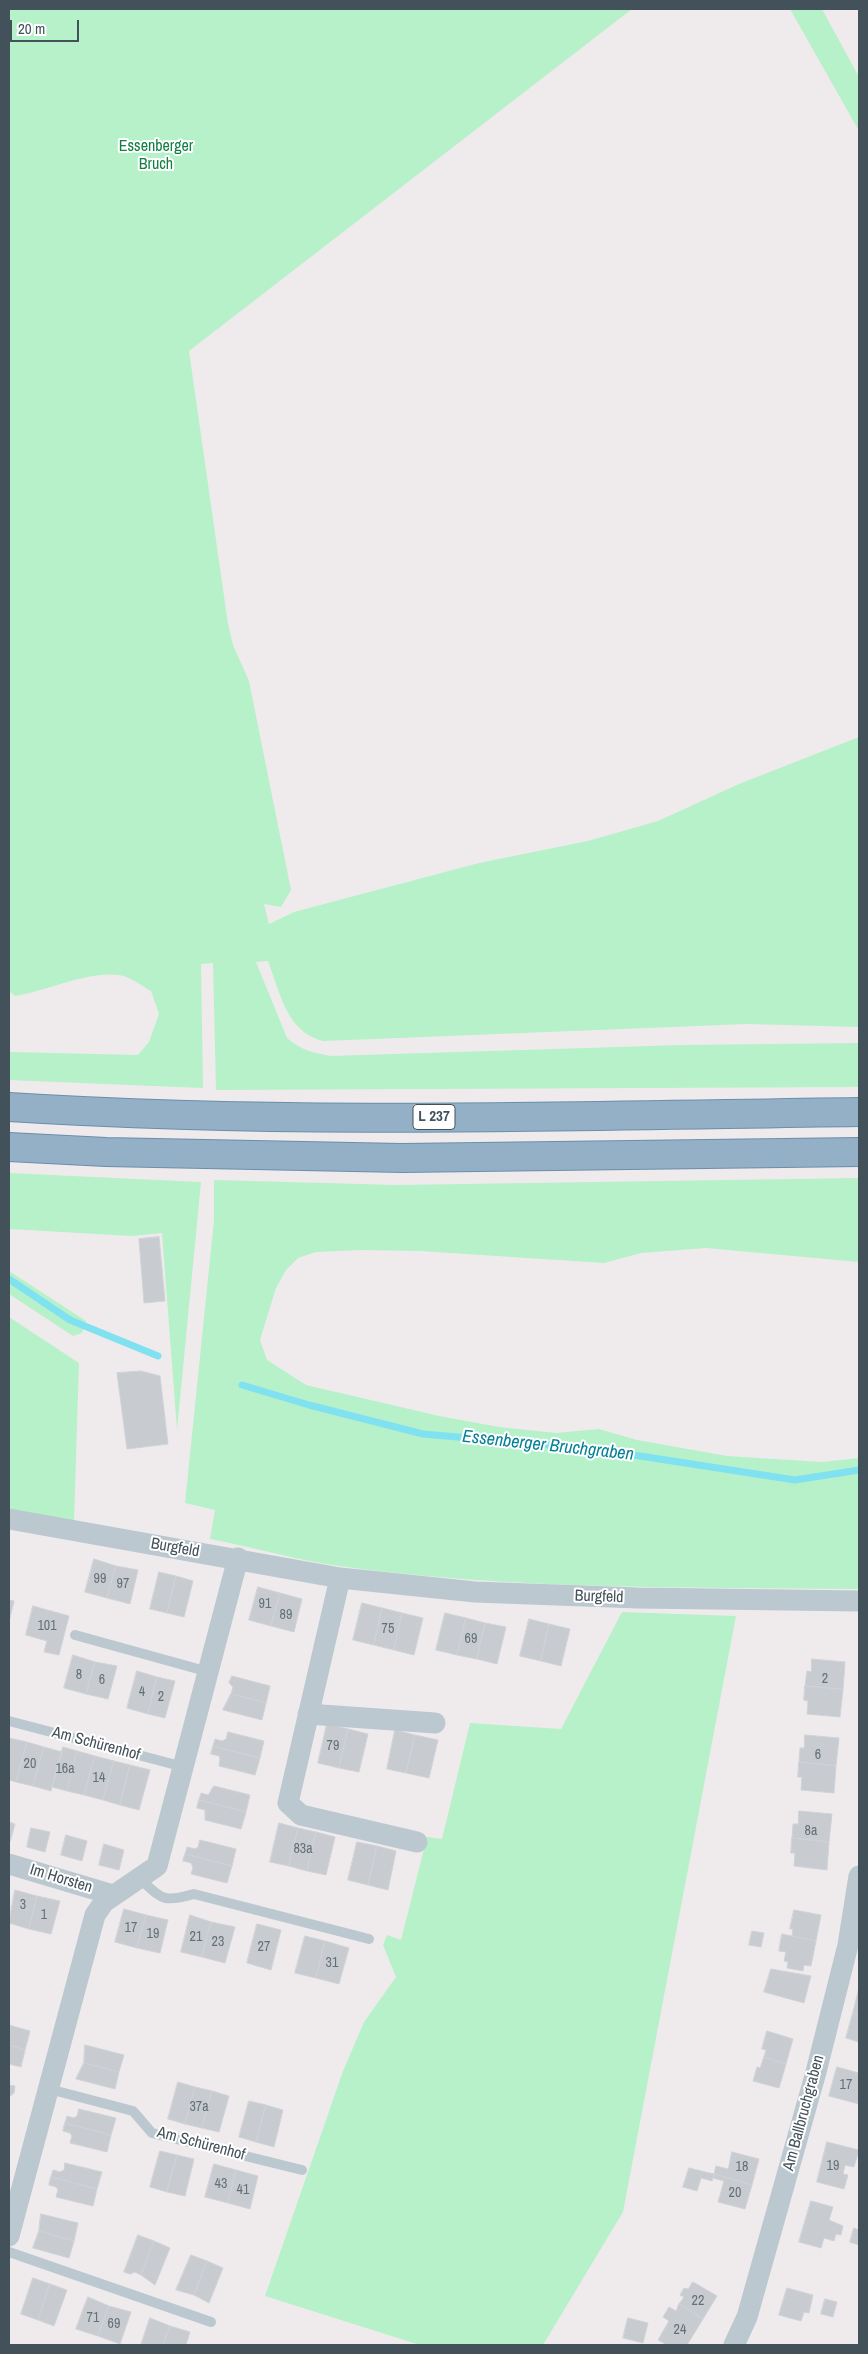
<!DOCTYPE html>
<html>
<head>
<meta charset="utf-8">
<style>
  body { margin:0 }
  #map { position:relative; width:868px; height:2354px; overflow:hidden; background:#efebec; font-family:"Archivo Narrow",sans-serif }
  canvas { display:block }
  .frame { position:absolute; inset:0; border:10px solid #43515a; pointer-events:none }
  .scale { position:absolute; left:10px; top:20px; width:69px; height:22px; box-sizing:border-box; border:2px solid #43515a; border-top:0; padding-left:6px; font-size:15px; line-height:18px; white-space:nowrap; color:#43515a; -webkit-text-stroke:4px #fff; paint-order:stroke }
</style>
</head>
<body>
<div id="map">
<canvas width="868" height="2354"></canvas>
<div class="frame"></div>
<div class="scale">20 m</div>
</div>
<script>
const context = document.querySelector('canvas').getContext('2d');
context.lineJoin = 'round';
function fillPath(path, color) { context.fillStyle = color; context.fill(path, 'evenodd'); }
function trace(path, color, width, dash) { context.strokeStyle = color; context.lineWidth = width; context.lineCap = dash ? 'butt' : 'round'; context.setLineDash(dash || []); context.stroke(path); }
function write(font, color, halo, rows, align = 'center') {
  context.font = font + ' "Archivo Narrow",sans-serif'; context.lineWidth = 4; context.setLineDash([]); context.textBaseline = 'middle'; context.strokeStyle = halo; context.fillStyle = color; for (const [text, x, y, turn = 0] of rows) {
    context.save(); context.translate(x, y); context.rotate((+turn || 0) * Math.PI / 180); context.textAlign = isNaN(turn) ? turn : align; if (halo) context.strokeText(text, 0, 0); context.fillText(text, 0, 0); context.restore();
  }
}
const green = new Path2D(`
  M 9,9 L 632,9 L 189,351 L 228,624 L 233,645 L 249,681 L 291,890 L 281,907 L 264,904 L 269,924 L 294,912 L 479,863 L 588,841 L 658,821 L 739,784 L 859,737 L 859,1027 L 747,1024 L 323,1041 C 286,1032 280,992 268,961 L 256,962 L 287,1038 C 301,1050 313,1053 331,1056 L 682,1045 L 859,1043 L 859,1087 L 216,1090 L 213,963 L 201,964 L 203,1088 L 9,1080 L 9,1052 L 138,1055 L 149,1042 L 159,1014 L 151,991 C 142,986 129,976 119,975 C 87,971 47,991 15,996 L 9,991 Z
  M 790,9 L 822,9 L 859,77 L 859,131 Z
  M 9,1173 L 201,1182 L 177,1430 L 162,1233 L 132,1236 L 9,1229 Z
  M 859,1178 L 859,1262 L 706,1248 L 641,1253 L 604,1263 L 420,1251 L 361,1250 L 316,1252 L 298,1258 L 286,1270 L 276,1288 L 260,1340 L 267,1360 L 306,1385 L 439,1416 L 499,1427 L 556,1433 L 599,1429 L 637,1440 L 727,1456 L 822,1462 L 859,1458 L 859,1589 C 686,1587 511,1590 339,1566 C 296,1560 253,1547 210,1539 L 215,1510 L 185,1503 L 214,1220 L 214,1180 L 397,1185 Z
  M 9,1271 L 86,1321 L 82,1333 L 73,1336 L 9,1294 Z
  M 9,1317 L 79,1363 L 74,1521 L 9,1509 Z
  M 622,1612 L 736,1616 L 623,2212 L 543,2345 L 420,2345 L 265,2296 L 343,2071 L 364,2022 L 396,1977 L 383,1945 L 387,1935 L 401,1940 L 427,1837 L 442,1839 L 470,1723 L 561,1729 Z`);
const stream = new Path2D(`
  M 9,1279 L 70,1320 L 158,1356
  M 242,1385 L 309,1405 L 423,1434 L 595,1449 L 795,1480 L 859,1470`);
const building = new Path2D(`
  M 159,1237 L 165,1301 L 144,1303 L 139,1239 Z
  M 141,1371 L 160,1376 L 168,1444 L 127,1449 L 117,1373 Z
  M 94,1559 L 116,1566 L 107,1598 L 85,1592 Z
  M 116,1566 L 138,1570 L 130,1604 L 107,1598 Z
  M 159,1572 L 176,1576 L 167,1613 L 150,1609 Z
  M 176,1576 L 193,1581 L 184,1617 L 167,1613 Z
  M 258,1587 L 280,1593 L 271,1626 L 249,1620 Z
  M 280,1593 L 302,1599 L 294,1632 L 271,1626 Z
  M 9,1600 L 14,1601 L 9,1622 Z
  M 362,1603 L 382,1608 L 374,1645 L 353,1640 Z
  M 33,1606 L 69,1616 L 59,1655 L 44,1652 L 47,1641 L 26,1635 Z
  M 382,1608 L 402,1613 L 394,1650 L 374,1645 Z
  M 402,1613 L 423,1618 L 414,1655 L 394,1650 Z
  M 445,1613 L 466,1618 L 457,1655 L 436,1650 Z
  M 466,1618 L 485,1623 L 477,1659 L 457,1655 Z
  M 529,1619 L 549,1624 L 541,1661 L 520,1656 Z
  M 485,1623 L 506,1627 L 497,1664 L 477,1659 Z
  M 549,1624 L 570,1629 L 561,1666 L 541,1661 Z
  M 73,1655 L 95,1662 L 86,1694 L 64,1688 Z
  M 812,1659 L 845,1662 L 843,1689 L 805,1686 L 807,1671 L 811,1672 Z
  M 95,1662 L 117,1666 L 108,1699 L 86,1694 Z
  M 137,1671 L 157,1677 L 148,1714 L 127,1708 Z
  M 232,1676 L 270,1686 L 266,1703 L 231,1694 L 233,1687 L 229,1683 Z
  M 157,1677 L 175,1681 L 165,1718 L 148,1714 Z
  M 805,1686 L 843,1689 L 840,1717 L 807,1714 L 808,1701 L 804,1700 Z
  M 231,1694 L 266,1703 L 262,1720 L 223,1710 Z
  M 327,1724 L 348,1729 L 339,1768 L 318,1763 Z
  M 348,1729 L 368,1734 L 359,1772 L 339,1768 Z
  M 395,1730 L 415,1735 L 406,1773 L 387,1769 Z
  M 228,1732 L 264,1741 L 260,1758 L 213,1746 L 215,1739 L 222,1741 L 226,1739 Z
  M 415,1735 L 438,1740 L 429,1778 L 406,1773 Z
  M 805,1735 L 839,1738 L 836,1766 L 799,1762 L 800,1748 L 804,1748 Z
  M 9,1738 L 27,1742 L 16,1782 L 9,1780 Z
  M 27,1742 L 44,1747 L 33,1786 L 16,1782 Z
  M 213,1746 L 260,1758 L 255,1775 L 219,1766 L 220,1759 L 219,1756 L 211,1754 Z
  M 44,1747 L 62,1752 L 51,1791 L 33,1786 Z
  M 63,1747 L 77,1751 L 67,1791 L 52,1787 Z
  M 77,1751 L 95,1756 L 84,1795 L 67,1791 Z
  M 95,1756 L 114,1761 L 103,1800 L 84,1795 Z
  M 114,1761 L 130,1765 L 120,1805 L 103,1800 Z
  M 799,1762 L 836,1766 L 834,1793 L 801,1790 L 802,1777 L 798,1777 Z
  M 130,1765 L 150,1770 L 139,1810 L 120,1805 Z
  M 214,1786 L 250,1795 L 246,1812 L 199,1800 L 201,1793 L 208,1795 Z
  M 199,1800 L 246,1812 L 241,1829 L 205,1820 L 205,1810 L 197,1808 Z
  M 799,1811 L 832,1814 L 829,1842 L 792,1838 L 793,1824 L 798,1824 Z
  M 9,1822 L 15,1824 L 10,1842 L 9,1842 Z
  M 279,1823 L 298,1828 L 289,1866 L 270,1862 Z
  M 31,1828 L 50,1832 L 45,1852 L 27,1847 Z
  M 298,1828 L 316,1832 L 307,1871 L 289,1866 Z
  M 316,1832 L 335,1837 L 326,1875 L 307,1871 Z
  M 66,1835 L 87,1841 L 82,1861 L 61,1855 Z
  M 792,1838 L 829,1842 L 827,1870 L 794,1866 L 795,1853 L 791,1853 Z
  M 200,1840 L 236,1849 L 232,1866 L 185,1854 L 187,1847 L 195,1849 L 198,1847 Z
  M 357,1842 L 377,1846 L 368,1885 L 348,1880 Z
  M 104,1844 L 124,1850 L 119,1870 L 99,1865 Z
  M 377,1846 L 396,1851 L 388,1890 L 368,1885 Z
  M 185,1854 L 232,1866 L 227,1883 L 191,1874 L 193,1867 L 191,1863 L 183,1861 Z
  M 15,1890 L 37,1896 L 29,1929 L 9,1923 Z
  M 37,1896 L 60,1901 L 51,1934 L 29,1929 Z
  M 124,1909 L 146,1915 L 137,1948 L 115,1942 Z
  M 794,1910 L 821,1915 L 816,1941 L 792,1936 L 793,1929 L 790,1929 Z
  M 146,1915 L 168,1920 L 160,1953 L 137,1948 Z
  M 190,1915 L 211,1922 L 202,1957 L 181,1952 Z
  M 211,1922 L 235,1927 L 225,1963 L 202,1957 Z
  M 257,1924 L 281,1930 L 271,1970 L 247,1963 Z
  M 752,1931 L 764,1933 L 761,1947 L 749,1945 Z
  M 782,1934 L 816,1941 L 811,1966 L 804,1965 L 803,1971 L 787,1968 L 788,1962 L 784,1961 L 786,1952 L 779,1951 Z
  M 305,1936 L 325,1941 L 316,1978 L 295,1973 Z
  M 325,1941 L 349,1948 L 339,1984 L 316,1978 Z
  M 771,1969 L 811,1976 L 804,2003 L 764,1992 Z
  M 859,1988 L 859,2015 L 853,2013 Z
  M 853,2013 L 859,2015 L 859,2042 L 846,2038 Z
  M 9,2025 L 30,2031 L 25,2050 L 9,2045 Z
  M 767,2031 L 793,2039 L 786,2064 L 764,2057 L 766,2050 L 762,2049 Z
  M 9,2045 L 25,2050 L 21,2067 L 9,2064 Z
  M 85,2045 L 124,2055 L 119,2072 L 84,2063 Z
  M 764,2057 L 786,2064 L 779,2088 L 753,2081 L 757,2067 L 760,2068 Z
  M 84,2063 L 119,2072 L 115,2089 L 76,2079 Z
  M 837,2067 L 859,2073 L 859,2104 L 829,2096 Z
  M 178,2082 L 195,2087 L 185,2124 L 168,2119 Z
  M 9,2085 L 15,2086 L 14,2093 L 9,2097 Z
  M 195,2087 L 212,2091 L 202,2128 L 185,2124 Z
  M 212,2091 L 229,2096 L 219,2132 L 202,2128 Z
  M 249,2101 L 266,2105 L 256,2142 L 239,2137 Z
  M 266,2105 L 283,2110 L 274,2147 L 256,2142 Z
  M 79,2109 L 116,2118 L 111,2135 L 65,2123 L 67,2116 L 74,2118 L 77,2116 Z
  M 65,2123 L 111,2135 L 107,2152 L 70,2143 L 72,2136 L 70,2133 L 63,2131 Z
  M 827,2142 L 859,2150 L 854,2167 L 845,2165 L 843,2174 L 848,2175 L 844,2189 L 817,2182 Z
  M 160,2151 L 177,2155 L 167,2192 L 150,2187 Z
  M 732,2152 L 759,2159 L 752,2185 L 714,2174 L 716,2166 L 728,2169 Z
  M 177,2155 L 194,2159 L 185,2196 L 167,2192 Z
  M 65,2163 L 102,2172 L 97,2189 L 51,2177 L 53,2170 L 60,2172 L 64,2170 Z
  M 214,2164 L 236,2170 L 228,2203 L 205,2197 Z
  M 689,2168 L 714,2174 L 712,2181 L 701,2178 L 697,2191 L 683,2187 Z
  M 236,2170 L 258,2176 L 250,2209 L 228,2203 Z
  M 714,2174 L 752,2185 L 745,2209 L 718,2202 L 724,2181 L 713,2178 Z
  M 51,2177 L 97,2189 L 93,2206 L 56,2197 L 58,2190 L 56,2187 L 49,2185 Z
  M 811,2201 L 833,2207 L 829,2220 L 843,2226 L 841,2235 L 836,2234 L 834,2241 L 824,2238 L 821,2248 L 799,2242 Z
  M 41,2214 L 78,2223 L 74,2241 L 39,2231 Z
  M 854,2228 L 859,2230 L 859,2245 L 850,2242 Z
  M 39,2231 L 74,2241 L 69,2258 L 33,2248 Z
  M 138,2235 L 154,2241 L 141,2275 L 135,2272 L 130,2274 L 124,2272 Z
  M 154,2241 L 170,2248 L 155,2285 L 141,2275 Z
  M 191,2255 L 207,2261 L 194,2295 L 176,2290 Z
  M 207,2261 L 223,2268 L 209,2303 L 194,2295 Z
  M 33,2278 L 50,2284 L 38,2320 L 21,2314 Z
  M 693,2282 L 717,2296 L 703,2319 L 679,2304 L 684,2297 L 680,2295 L 684,2288 L 688,2289 Z
  M 50,2284 L 67,2290 L 54,2326 L 38,2320 Z
  M 787,2288 L 813,2295 L 809,2313 L 804,2312 L 801,2321 L 779,2315 Z
  M 88,2297 L 109,2306 L 98,2336 L 76,2329 Z
  M 825,2299 L 837,2302 L 833,2317 L 821,2314 Z
  M 679,2304 L 703,2319 L 687,2345 L 667,2345 L 658,2340 L 669,2321 L 663,2317 L 669,2307 L 676,2311 Z
  M 109,2306 L 131,2312 L 120,2344 L 98,2336 Z
  M 150,2318 L 170,2326 L 163,2345 L 141,2345 Z
  M 628,2318 L 648,2323 L 643,2343 L 623,2338 Z
  M 170,2326 L 190,2332 L 186,2345 L 163,2345 Z`);
const service = new Path2D(`
  M 75,1635 L 209,1672
  M 9,1721 L 184,1767
  M 139,1878 C 162,1899 162,1903 194,1894 L 369,1939
  M 49,2089 L 133,2111 L 152,2133 L 302,2170
  M 9,2252 L 211,2322`);
const minor = new Path2D(`
  M 9,1519 L 340,1578 L 475,1592 L 638,1598 L 859,1601
  M 340,1578 L 288,1803 L 301,1815 L 417,1842
  M 308,1714 L 435,1723
  M 9,1864 L 113,1895
  M 9,2236 L 95,1915 L 104,1902 L 157,1866 L 238,1558
  M 734,2345 L 747,2317 L 816,2072 L 848,1945 L 859,1876`);
const trunk = new Path2D(`
  M 9,1107 C 292,1125 576,1116 859,1112
  M 9,1147 L 106,1152 L 402,1158 L 859,1152`);
const numberNames = [
  ["99",100,1579],
  ["97",123,1584],
  ["91",265,1604],
  ["89",286,1615],
  ["101",47,1626],
  ["75",388,1629],
  ["69",471,1639],
  ["8",79,1675],
  ["2",825,1679],
  ["6",102,1680],
  ["4",142,1692],
  ["2",161,1697],
  ["79",333,1746],
  ["6",818,1755],
  ["20",30,1764],
  ["16a",65,1769],
  ["14",99,1778],
  ["8a",811,1831],
  ["83a",303,1849],
  ["3",23,1905],
  ["1",44,1915],
  ["17",131,1928],
  ["19",153,1934],
  ["21",196,1937],
  ["23",218,1942],
  ["27",264,1947],
  ["31",332,1963],
  ["17",846,2085],
  ["37a",199,2107],
  ["19",833,2166],
  ["18",742,2167],
  ["43",221,2184],
  ["41",243,2190],
  ["20",735,2193],
  ["22",698,2301],
  ["71",93,2318],
  ["69",114,2324],
  ["24",680,2330]
];
const shields = [
  [434,1117,42]
];
const shieldNames = [
  ["L 237",434,1117]
];
const parkNames = [
  ["Essenberger",156,147],
  ["Bruch",156,165]
];
const streetNames = [
  ["Burgfeld",175,1548,10],
  ["Burgfeld",599,1597,2],
  ["Am Schürenhof",96,1744,15],
  ["Im Horsten",61,1879,17],
  ["Am Ballbruchgraben",804,2113,-75],
  ["Am Schürenhof",201,2144,15]
];
const waterNames = [
  ["Essenberger Bruchgraben",548,1446,6]
];
fillPath(green, '#b6f1c9');
trace(stream, '#80e1f1', 7);
fillPath(building, '#c8ccd1');
trace(building, '#cfd2d8', 1);
trace(trunk, '#6b8eab', 30);
trace(service, '#bbc8d0', 10);
trace(minor, '#bbc8d0', 21);
trace(trunk, '#94b0c6', 28);
write('14px', '#647078', null, numberNames);
for (const [x, y, w] of shields) { const box = new Path2D(); box.roundRect(x - w / 2, y - 12.5, w, 25, 4); context.fillStyle = '#fff'; context.fill(box); trace(box, '#43515a', 1); }
write('bold 15px', '#43515a', null, shieldNames);
write('16px', '#107f40', '#fff', parkNames);
write('16px', '#43515a', '#fff', streetNames);
write('italic 18px', '#058196', '#fff', waterNames);
</script>
</body>
</html>
